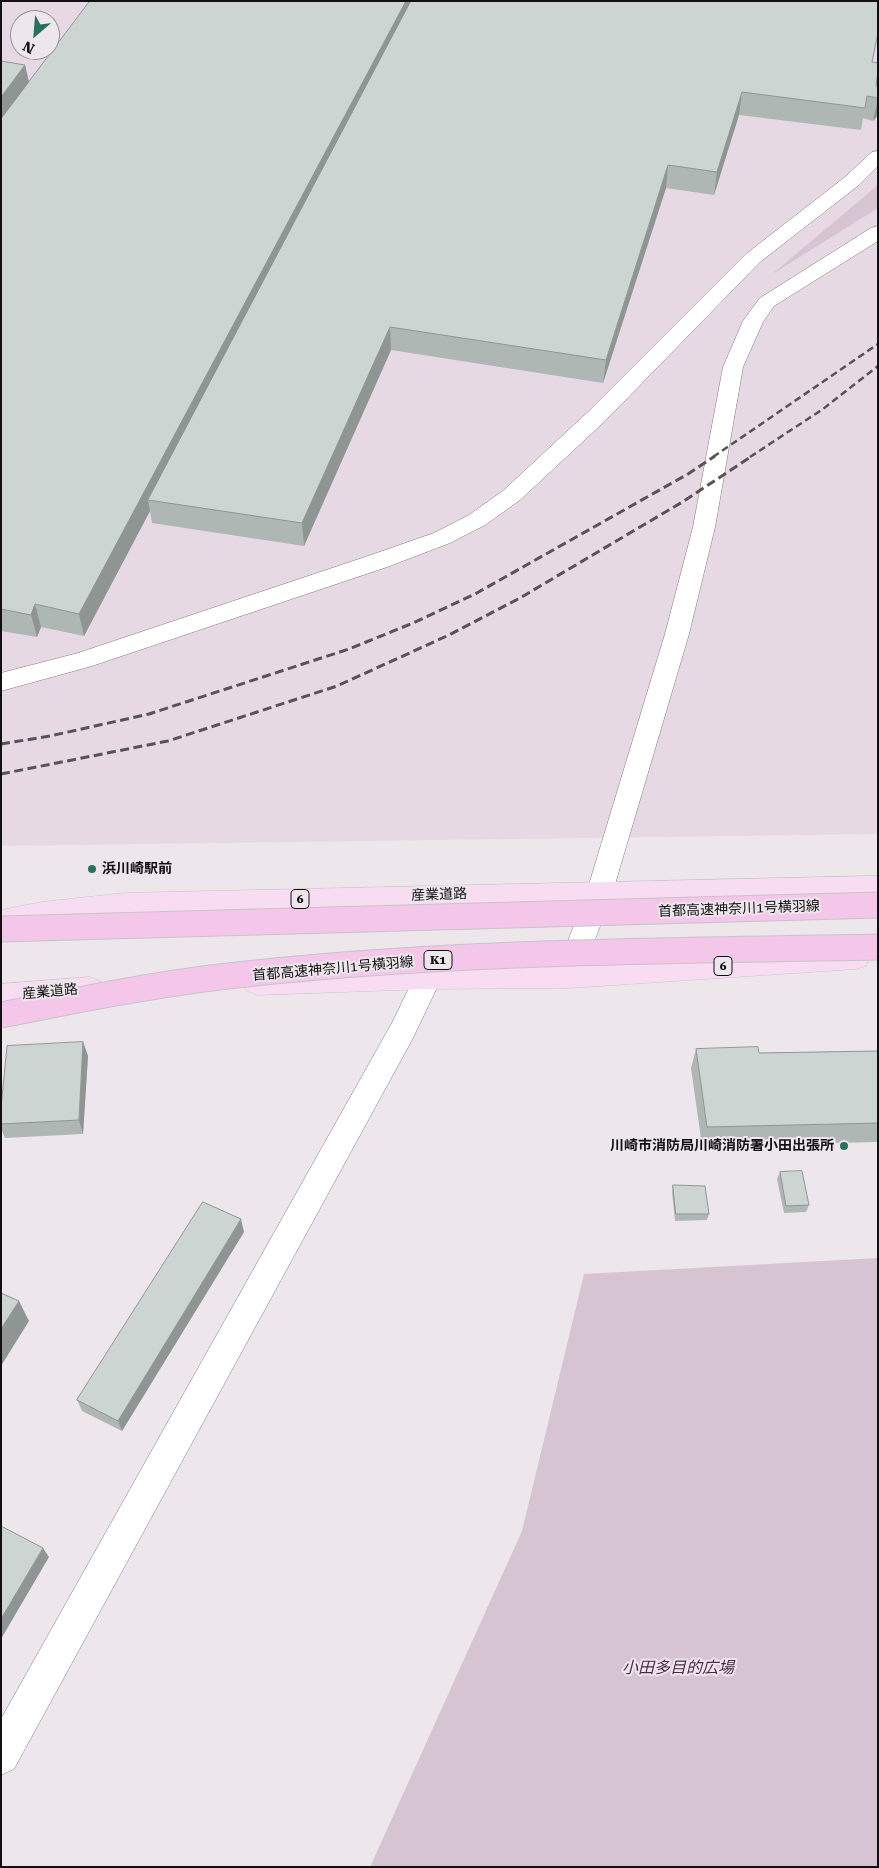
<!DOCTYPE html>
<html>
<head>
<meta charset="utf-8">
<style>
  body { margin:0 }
  #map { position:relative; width:879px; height:1868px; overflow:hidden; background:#ede7ec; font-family:"Roboto Serif",serif }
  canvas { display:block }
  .frame { position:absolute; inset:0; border:2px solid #110f11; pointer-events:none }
  .north { position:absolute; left:10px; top:10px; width:50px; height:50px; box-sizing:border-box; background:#ede7ec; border:1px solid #959194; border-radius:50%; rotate:207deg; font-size:14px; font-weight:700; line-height:20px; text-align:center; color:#110f11 }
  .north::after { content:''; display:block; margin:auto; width:18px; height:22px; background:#2b6f61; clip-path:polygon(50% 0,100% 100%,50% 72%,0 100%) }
</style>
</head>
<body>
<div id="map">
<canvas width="879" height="1868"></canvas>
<div class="frame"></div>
<div class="north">N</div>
</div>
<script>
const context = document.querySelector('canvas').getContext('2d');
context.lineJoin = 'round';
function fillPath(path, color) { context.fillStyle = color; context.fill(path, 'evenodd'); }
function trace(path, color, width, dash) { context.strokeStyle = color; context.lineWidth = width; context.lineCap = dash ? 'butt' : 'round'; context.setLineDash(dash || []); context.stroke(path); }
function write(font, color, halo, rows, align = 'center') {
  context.font = font + ' "Roboto Serif","Noto Sans JP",serif'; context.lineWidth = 4; context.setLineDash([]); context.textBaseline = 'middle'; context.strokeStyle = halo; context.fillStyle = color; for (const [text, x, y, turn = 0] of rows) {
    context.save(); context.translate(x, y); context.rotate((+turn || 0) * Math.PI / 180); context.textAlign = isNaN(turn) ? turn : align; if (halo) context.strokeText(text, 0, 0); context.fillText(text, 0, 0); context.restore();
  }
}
const built = new Path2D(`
  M 1,1 L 878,1 L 878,834 L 1,846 ZM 20,20 L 50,20 L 50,50 L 20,50 Z`);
const green = new Path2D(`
  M 878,185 L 878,208 L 771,275 Z
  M 878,1258 L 878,1867 L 370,1867 L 522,1531 L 584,1274 Z`);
const minor = new Path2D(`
  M 878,151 L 878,166 L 859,185 L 760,262 L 605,421 L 520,500 L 485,525 L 450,543 L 387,567 L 92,666 L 1,691 L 1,673 L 78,653 L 371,555 L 434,533 L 469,515 L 504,490 L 589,411 L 746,254 L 845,177 L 872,152 Z
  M 878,226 L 878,241 L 774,306 L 763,322 L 743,367 L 715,527 L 689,634 L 613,891 L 579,983 L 569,987 L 559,983 L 555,975 L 587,891 L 665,634 L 693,527 L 723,367 L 743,321 L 760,298 L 871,228 Z
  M 428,965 L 438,969 L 442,977 L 413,1038 L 14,1769 L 1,1775 L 1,1719 L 393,1021 L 418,969 Z`);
const major = new Path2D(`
  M 878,876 L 878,898 L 167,912 L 84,918 L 1,932 L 1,910 L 42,902 L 125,893 Z
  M 856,947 L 866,950 L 870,958 L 866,966 L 856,969 L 569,988 L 428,989 L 257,995 L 247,991 L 243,983 L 247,975 L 257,971 L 428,965 L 569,964 Z
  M 90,977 L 100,981 L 104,989 L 100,997 L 90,1001 L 1,1008 L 1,984 Z`);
const railFar1 = new Path2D(`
  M 713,457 L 878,344
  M 750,457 L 823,409 L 878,366`);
const rail = new Path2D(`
  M 1,744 L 50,736 L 149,714 L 349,649 L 413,623 L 475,594 L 688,474 L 715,456
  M 1,774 L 168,741 L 337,686 L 449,635 L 520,598 L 684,501 L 752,456`);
const highwayBridge = new Path2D(`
  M 1,929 L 878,905
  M 1,1015 C 73,1001 146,986 219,977 C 438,951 658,951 878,947`);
const wall = new Path2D(`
  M 1,61 L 25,65 L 29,82 L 872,62 L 876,86 L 878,86 L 878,115 L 873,121 L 863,118 L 861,130 L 739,115 L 714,195 L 666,188 L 603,383 L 391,350 L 304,546 L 152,523 L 150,511 L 84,636 L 41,627 L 37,637 L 1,631 Z
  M 83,1042 L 88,1056 L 83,1134 L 5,1138 L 1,1128 L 1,1108 Z
  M 696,1049 L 759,1053 L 878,1051 L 878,1142 L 702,1146 L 691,1068 Z
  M 780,1172 L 809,1205 L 806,1212 L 784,1213 L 777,1179 Z
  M 673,1185 L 709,1214 L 707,1220 L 675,1221 L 672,1192 Z
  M 244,1232 L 122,1431 L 82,1411 L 77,1400 Z`);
const shadedWall = new Path2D(`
  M 406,1 L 418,1 L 148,500 L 150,511 L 84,636 L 79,614 Z
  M 25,65 L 30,87 L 1,125 L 1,97 Z
  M 742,92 L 739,115 L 714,195 L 717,172 Z
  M 878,98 L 878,115 L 873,121 Z
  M 668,165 L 666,188 L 603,383 L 606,360 Z
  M 390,327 L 391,350 L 304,546 L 302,523 Z
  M 35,604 L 41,627 L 37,637 L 31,615 Z
  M 83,1042 L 88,1056 L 83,1134 L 79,1120 Z
  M 241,1219 L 244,1232 L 122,1431 L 118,1421 Z
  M 19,1301 L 29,1321 L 1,1366 L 1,1329 Z
  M 43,1548 L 49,1557 L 1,1639 L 1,1619 Z`);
const building = new Path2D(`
  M 90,1 L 406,1 L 79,614 L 35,604 L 31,615 L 1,609 L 1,119 Z
  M 411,1 L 878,1 L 878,33 L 872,62 L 878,63 L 878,71 L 876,86 L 878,86 L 878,98 L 867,96 L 865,108 L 742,92 L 717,172 L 668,165 L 606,360 L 390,327 L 302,523 L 148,500 Z
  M 1,61 L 25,65 L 1,97 Z
  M 83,1042 L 79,1120 L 1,1124 L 1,1108 L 7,1046 Z
  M 758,1047 L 759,1053 L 878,1051 L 878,1123 L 707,1127 L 696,1049 Z
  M 802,1171 L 809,1205 L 786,1206 L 780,1172 Z
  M 673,1185 L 705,1186 L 709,1214 L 676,1214 Z
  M 203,1202 L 241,1219 L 118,1421 L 77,1400 Z
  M 1,1293 L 19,1301 L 1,1329 Z
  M 1,1526 L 43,1548 L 1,1619 Z`);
const markers = [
  [92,869,5,"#2b6f61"],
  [844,1146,5,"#2b6f61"]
];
const shields = [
  [300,899,18],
  [438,960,28],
  [723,966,18]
];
const shieldNames = [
  ["6",300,899],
  ["K1",438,960],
  ["6",723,966]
];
const poiNames = [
  ["浜川崎駅前",102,869],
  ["川崎市消防局川崎消防署小田出張所",834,1146,"right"]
];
const streetNames = [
  ["産業道路",439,895,-2],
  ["首都高速神奈川1号横羽線",739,909,-2],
  ["首都高速神奈川1号横羽線",333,969,-5],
  ["産業道路",50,992,-5]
];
const nearParknames = [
  ["小田多目的広場",678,1668]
];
fillPath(built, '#e7d9e3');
fillPath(green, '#d7c4d2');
trace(minor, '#817b80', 1);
trace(major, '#c6c5c6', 1);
fillPath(minor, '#fff');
fillPath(major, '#f8ddf2');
trace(railFar1, '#575457', 2.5, [7, 4]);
trace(rail, '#575457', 3, [9, 4.5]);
trace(highwayBridge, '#c6c5c6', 27, []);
trace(highwayBridge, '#f4c6ea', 25);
fillPath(wall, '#afb7b5');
fillPath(shadedWall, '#8f9593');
fillPath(building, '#ccd5d2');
trace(building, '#8f9593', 1);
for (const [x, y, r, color] of markers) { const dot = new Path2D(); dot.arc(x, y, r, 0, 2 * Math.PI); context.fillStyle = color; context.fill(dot); trace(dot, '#ede7ec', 2); }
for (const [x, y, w] of shields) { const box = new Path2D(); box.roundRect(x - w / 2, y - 9.5, w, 19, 4); context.fillStyle = '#ede7ec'; context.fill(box); trace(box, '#110f11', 1); }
write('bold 12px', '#110f11', null, shieldNames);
write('bold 14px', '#110f11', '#ede7ec', poiNames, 'left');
write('14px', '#110f11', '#ede7ec', streetNames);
write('italic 16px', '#4e2847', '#ede7ec', nearParknames);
</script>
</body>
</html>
